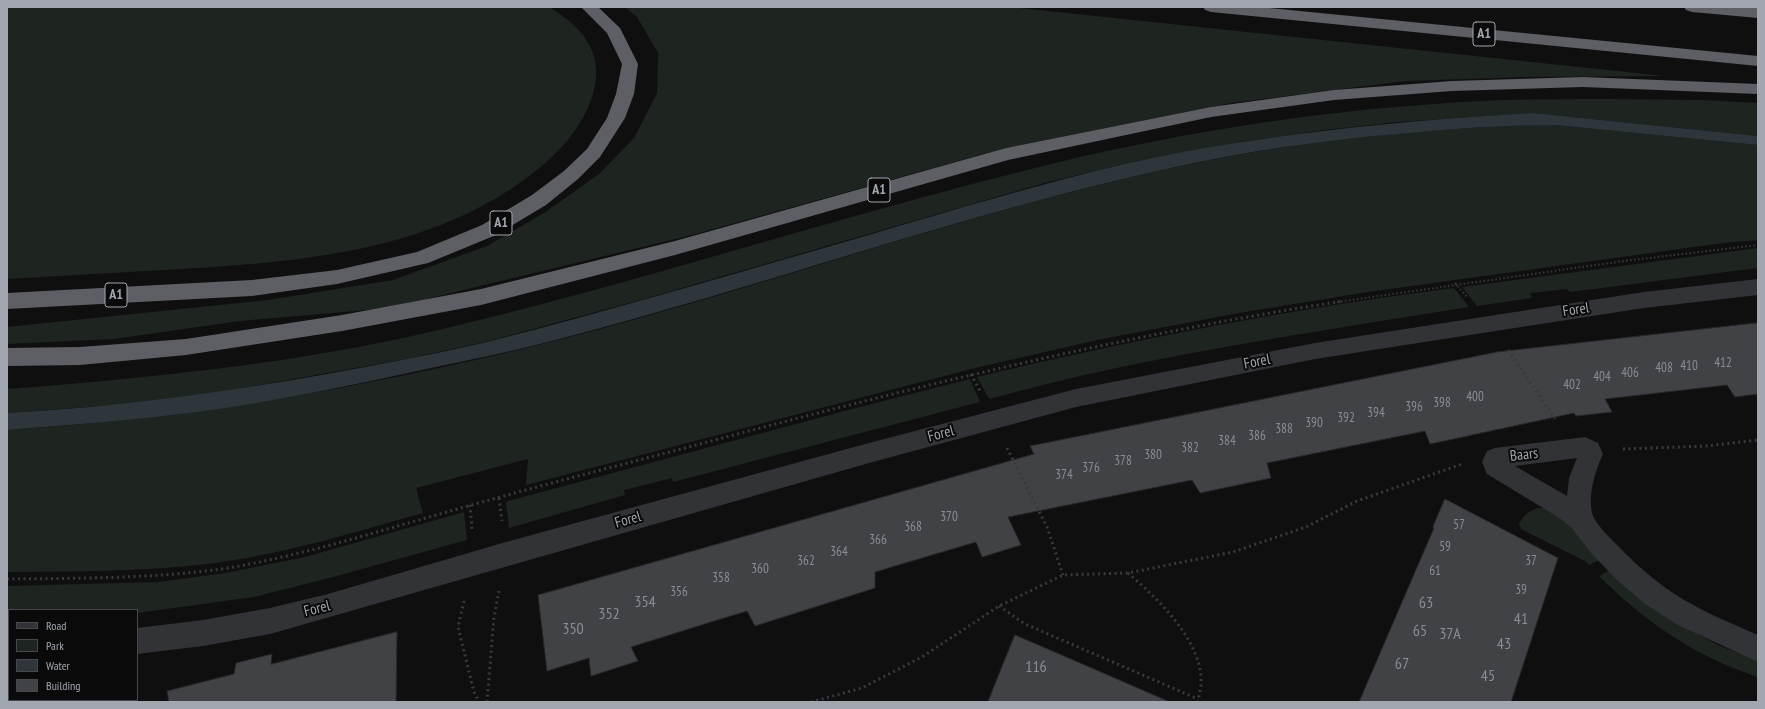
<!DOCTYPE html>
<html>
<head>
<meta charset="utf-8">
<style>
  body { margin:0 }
  #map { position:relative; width:1765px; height:709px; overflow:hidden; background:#0f0f10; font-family:"PT Sans Narrow",sans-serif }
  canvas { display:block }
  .frame { position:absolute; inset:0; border:8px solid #a2a6af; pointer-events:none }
  .legend { position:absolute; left:8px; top:609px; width:130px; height:92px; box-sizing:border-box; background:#0a0a0b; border:1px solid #47484d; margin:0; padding:5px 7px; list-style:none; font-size:12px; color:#a2a6af }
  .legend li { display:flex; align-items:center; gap:8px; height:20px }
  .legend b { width:20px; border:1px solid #47484d }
</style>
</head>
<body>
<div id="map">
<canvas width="1765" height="709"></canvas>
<div class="frame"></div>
<ul class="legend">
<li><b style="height:5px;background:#323337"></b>Road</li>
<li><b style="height:11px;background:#1e241f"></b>Park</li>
<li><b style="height:11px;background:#2e353b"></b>Water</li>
<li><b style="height:11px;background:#414245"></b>Building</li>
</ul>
</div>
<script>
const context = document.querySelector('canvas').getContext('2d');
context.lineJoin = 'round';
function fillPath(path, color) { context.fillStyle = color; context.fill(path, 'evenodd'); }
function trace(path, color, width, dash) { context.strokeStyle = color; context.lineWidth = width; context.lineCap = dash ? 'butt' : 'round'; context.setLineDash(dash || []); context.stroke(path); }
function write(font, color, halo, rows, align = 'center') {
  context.font = font + ' "PT Sans Narrow",sans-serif'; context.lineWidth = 4; context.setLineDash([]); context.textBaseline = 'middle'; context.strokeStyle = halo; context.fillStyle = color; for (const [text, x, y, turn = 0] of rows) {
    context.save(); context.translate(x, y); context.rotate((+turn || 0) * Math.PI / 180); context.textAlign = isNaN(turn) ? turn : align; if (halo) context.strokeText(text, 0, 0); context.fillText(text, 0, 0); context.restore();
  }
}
const green = new Path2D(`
  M 7,7 L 549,7 C 585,28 607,57 591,100 C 578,135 552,160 521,182 C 422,252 299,262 181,269 C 123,272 65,276 7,279 Z
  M 625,7 L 1010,7 L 1665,76 L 1527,77 L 1406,81 L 1231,103 L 1005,148 L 692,235 L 389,308 L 240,321 L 114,339 L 7,344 L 7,327 L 268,300 L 393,280 L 487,246 L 544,213 L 599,174 L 634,138 L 657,93 L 658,53 L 637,17 Z
  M 1610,99 L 1702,100 L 1758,103 L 1758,136 L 1533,113 L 1398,122 L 1325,130 L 1240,142 L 1133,162 L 1048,182 L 644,299 L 485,342 L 406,359 L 204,395 L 128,404 L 7,413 L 7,389 C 149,378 291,364 430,332 C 593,294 752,244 913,200 C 987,180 1061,160 1136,145 C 1257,120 1380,105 1503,100 C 1538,99 1574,99 1610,99 Z
  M 1526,125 L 1555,125 L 1758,145 L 1758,240 L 1723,243 L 1368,292 L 1239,313 L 1102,339 L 971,369 L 526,485 L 528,459 L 416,488 L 423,513 C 352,533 281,555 207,564 C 141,572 74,571 7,572 L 7,430 C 186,418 364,388 538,345 C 761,290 976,207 1201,162 C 1308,140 1417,130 1526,125 Z
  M 1758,248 L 1758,268 L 1570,292 L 1567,289 L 1530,293 L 1532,298 L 1477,306 L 1462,287 Z
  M 1454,288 L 1469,307 C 1339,328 1208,347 1080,376 C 1049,383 1019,391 989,399 L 977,377 C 1135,339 1294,308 1454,288 Z
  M 970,379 L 980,402 L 673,482 L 672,478 L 624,490 L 625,495 L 509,528 L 506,503 L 508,501 L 856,408 Z
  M 1538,508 L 1545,508 L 1560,513 L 1600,560 L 1589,565 L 1585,561 L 1521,529 L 1519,524 C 1524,515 1528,511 1538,508 Z
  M 464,512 L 467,540 L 322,580 L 254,597 L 137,613 L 137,610 L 9,610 L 9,616 L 7,616 L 7,586 L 158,582 L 226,573 L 305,557 Z
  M 1610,570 L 1683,626 L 1718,645 L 1758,661 L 1758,677 C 1696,657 1645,622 1599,576 Z`);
const water = new Path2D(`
  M 1533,113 L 1758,136 L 1758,145 L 1555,125 C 1509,125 1465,128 1420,132 C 1346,138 1272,147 1199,162 C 976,208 761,288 540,344 C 504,353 468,360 431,368 C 354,385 276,401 197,412 C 134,420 70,425 7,430 L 7,413 C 118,407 225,392 333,373 C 385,363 436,354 487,342 C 616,309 744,271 872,234 C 957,209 1042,183 1129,163 C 1262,134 1397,121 1533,113 Z`);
const building = new Path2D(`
  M 1758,323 L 1758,394 L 1735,397 L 1727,385 L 1605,399 L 1612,412 L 1576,416 L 1574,413 L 1430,444 L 1425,431 L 1267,463 L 1271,478 L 1200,493 L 1192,480 L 1008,517 L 1021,545 L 982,557 L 976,542 L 905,563 L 875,572 L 875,588 L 755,626 L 747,611 L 714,621 L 631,647 L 638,661 L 591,676 L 589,658 L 547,671 L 538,595 L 1034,454 L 1030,446 L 1497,352 Z
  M 1445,499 L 1558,558 L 1511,702 L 1359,702 L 1434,528 L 1433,527 Z
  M 397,632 L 396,702 L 169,702 L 167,691 L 234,674 L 236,663 L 272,654 L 271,664 Z
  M 1015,635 L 1050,650 L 1170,702 L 988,702 Z`);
const pathFar1 = new Path2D(`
  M 1455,283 L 1467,297
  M 1337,302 L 1624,261 L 1758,245`);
const path = new Path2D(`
  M 1508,350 L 1555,419
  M 971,374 L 980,391
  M 1007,448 L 1047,527 L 1063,575
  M 1623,449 L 1706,446 L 1758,440
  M 499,498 L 502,521
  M 470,505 L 472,529
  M 1128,573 C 1157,598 1198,637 1201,677 C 1202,686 1199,694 1198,702
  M 7,579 C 83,578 159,579 234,567 C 306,554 376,532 447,512 C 520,491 593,472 666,453 C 890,393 1114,336 1344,301
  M 464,601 L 458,627 L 474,692 L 479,702
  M 999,606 L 1025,624 L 1198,699
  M 487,702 L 494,617 L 499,591
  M 811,702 L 862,688 L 922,657 L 999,606 L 1063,575 L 1128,573 L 1233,552 L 1306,527 L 1357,501 L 1462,464`);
const minor = new Path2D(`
  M 1758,279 L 1758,295 L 1644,308 L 1315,359 L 1076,407 L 869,463 L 270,634 L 203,646 L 137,654 L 137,628 L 203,620 L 270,608 L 328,594 L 506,542 L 869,443 L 1076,389 L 1315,343 L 1644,292 Z
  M 1585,437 L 1598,443 L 1603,454 C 1595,471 1587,497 1593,516 C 1596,524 1610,538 1616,544 C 1640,569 1666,591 1697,607 C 1717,618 1738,626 1758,635 L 1758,662 L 1678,625 L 1645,604 L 1616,579 L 1591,553 L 1572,528 L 1558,517 L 1487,474 L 1482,462 L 1487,451 L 1495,448 ZM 1577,458 L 1569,478 L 1567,496 L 1515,466 Z
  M 7,635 L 9,635 L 9,661 L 7,661 Z`);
const motorway = new Path2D(`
  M 581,7 L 598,7 L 620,28 L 638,64 L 634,94 L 625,118 L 600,157 L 578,179 L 546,205 L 496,235 L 428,263 L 337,284 L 252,296 L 7,309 L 7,293 L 252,280 L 337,270 L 417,252 L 482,225 L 532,195 L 564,171 L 587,149 L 607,118 L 616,94 L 622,64 L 607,33 Z
  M 1203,7 L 1259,7 L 1758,56 L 1758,66 L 1211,12 L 1205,10 Z
  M 1684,7 L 1758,8 L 1758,18 L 1692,12 L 1686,10 Z
  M 1583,77 L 1758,84 L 1758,94 L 1583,87 L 1452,91 L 1334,100 L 1211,117 L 1008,160 L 675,255 L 481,305 L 342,331 L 186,355 L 80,365 L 7,366 L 7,348 L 80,347 L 186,339 L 342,315 L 481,289 L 675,241 L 1006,148 L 1211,107 L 1334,90 L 1452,81 Z`);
const numberNames = [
  ["412",1723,363],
  ["410",1689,366],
  ["408",1664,368],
  ["406",1630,373],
  ["404",1602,377],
  ["402",1572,385],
  ["400",1475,397],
  ["398",1442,403],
  ["396",1414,407],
  ["394",1376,413],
  ["392",1346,418],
  ["390",1314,423],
  ["388",1284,429],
  ["386",1257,436],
  ["384",1227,441],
  ["382",1190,448],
  ["380",1153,455],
  ["378",1123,461],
  ["376",1091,468],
  ["374",1064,475],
  ["370",949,517],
  ["57",1459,525],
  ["368",913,527],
  ["366",878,540],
  ["59",1445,547],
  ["364",839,552],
  ["362",806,561],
  ["37",1531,561],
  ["360",760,569],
  ["61",1435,571],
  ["358",721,578],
  ["39",1521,590],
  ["356",679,592]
];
const shields = [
  [1484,34,22],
  [879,190,22],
  [501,223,22],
  [116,295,22]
];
const shieldNames = [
  ["A1",1484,34],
  ["A1",879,190],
  ["A1",501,223],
  ["A1",116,295]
];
const streetNames = [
  ["Forel",1576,310,-9],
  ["Forel",1257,362,-11],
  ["Forel",941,434,-15],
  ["Baars",1524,455,-7],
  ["Forel",628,520,-16],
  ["Forel",317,609,-14]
];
const nearNumbernames = [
  ["354",645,602],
  ["63",1426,603],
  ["352",609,614],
  ["41",1521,619],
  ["350",573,629],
  ["65",1420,631],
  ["37A",1450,634],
  ["43",1504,644],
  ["67",1402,664],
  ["116",1036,667],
  ["45",1488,676]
];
fillPath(green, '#1e241f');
fillPath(water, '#2e353b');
fillPath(building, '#414245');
trace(building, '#29292c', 1);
trace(pathFar1, '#393a3d', 2, [1.5, 2.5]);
trace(path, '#393a3d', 3, [2, 3.5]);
fillPath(minor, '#323337');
fillPath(motorway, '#5d5f65');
write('13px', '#8a8d94', null, numberNames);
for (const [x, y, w] of shields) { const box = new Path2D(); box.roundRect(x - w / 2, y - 12, w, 24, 3); context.fillStyle = '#0a0a0b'; context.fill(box); trace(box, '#a2a6af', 1); }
write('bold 14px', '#a2a6af', null, shieldNames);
write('15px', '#a2a6af', '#0a0a0b', streetNames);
write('16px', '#8a8d94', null, nearNumbernames);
</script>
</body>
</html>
